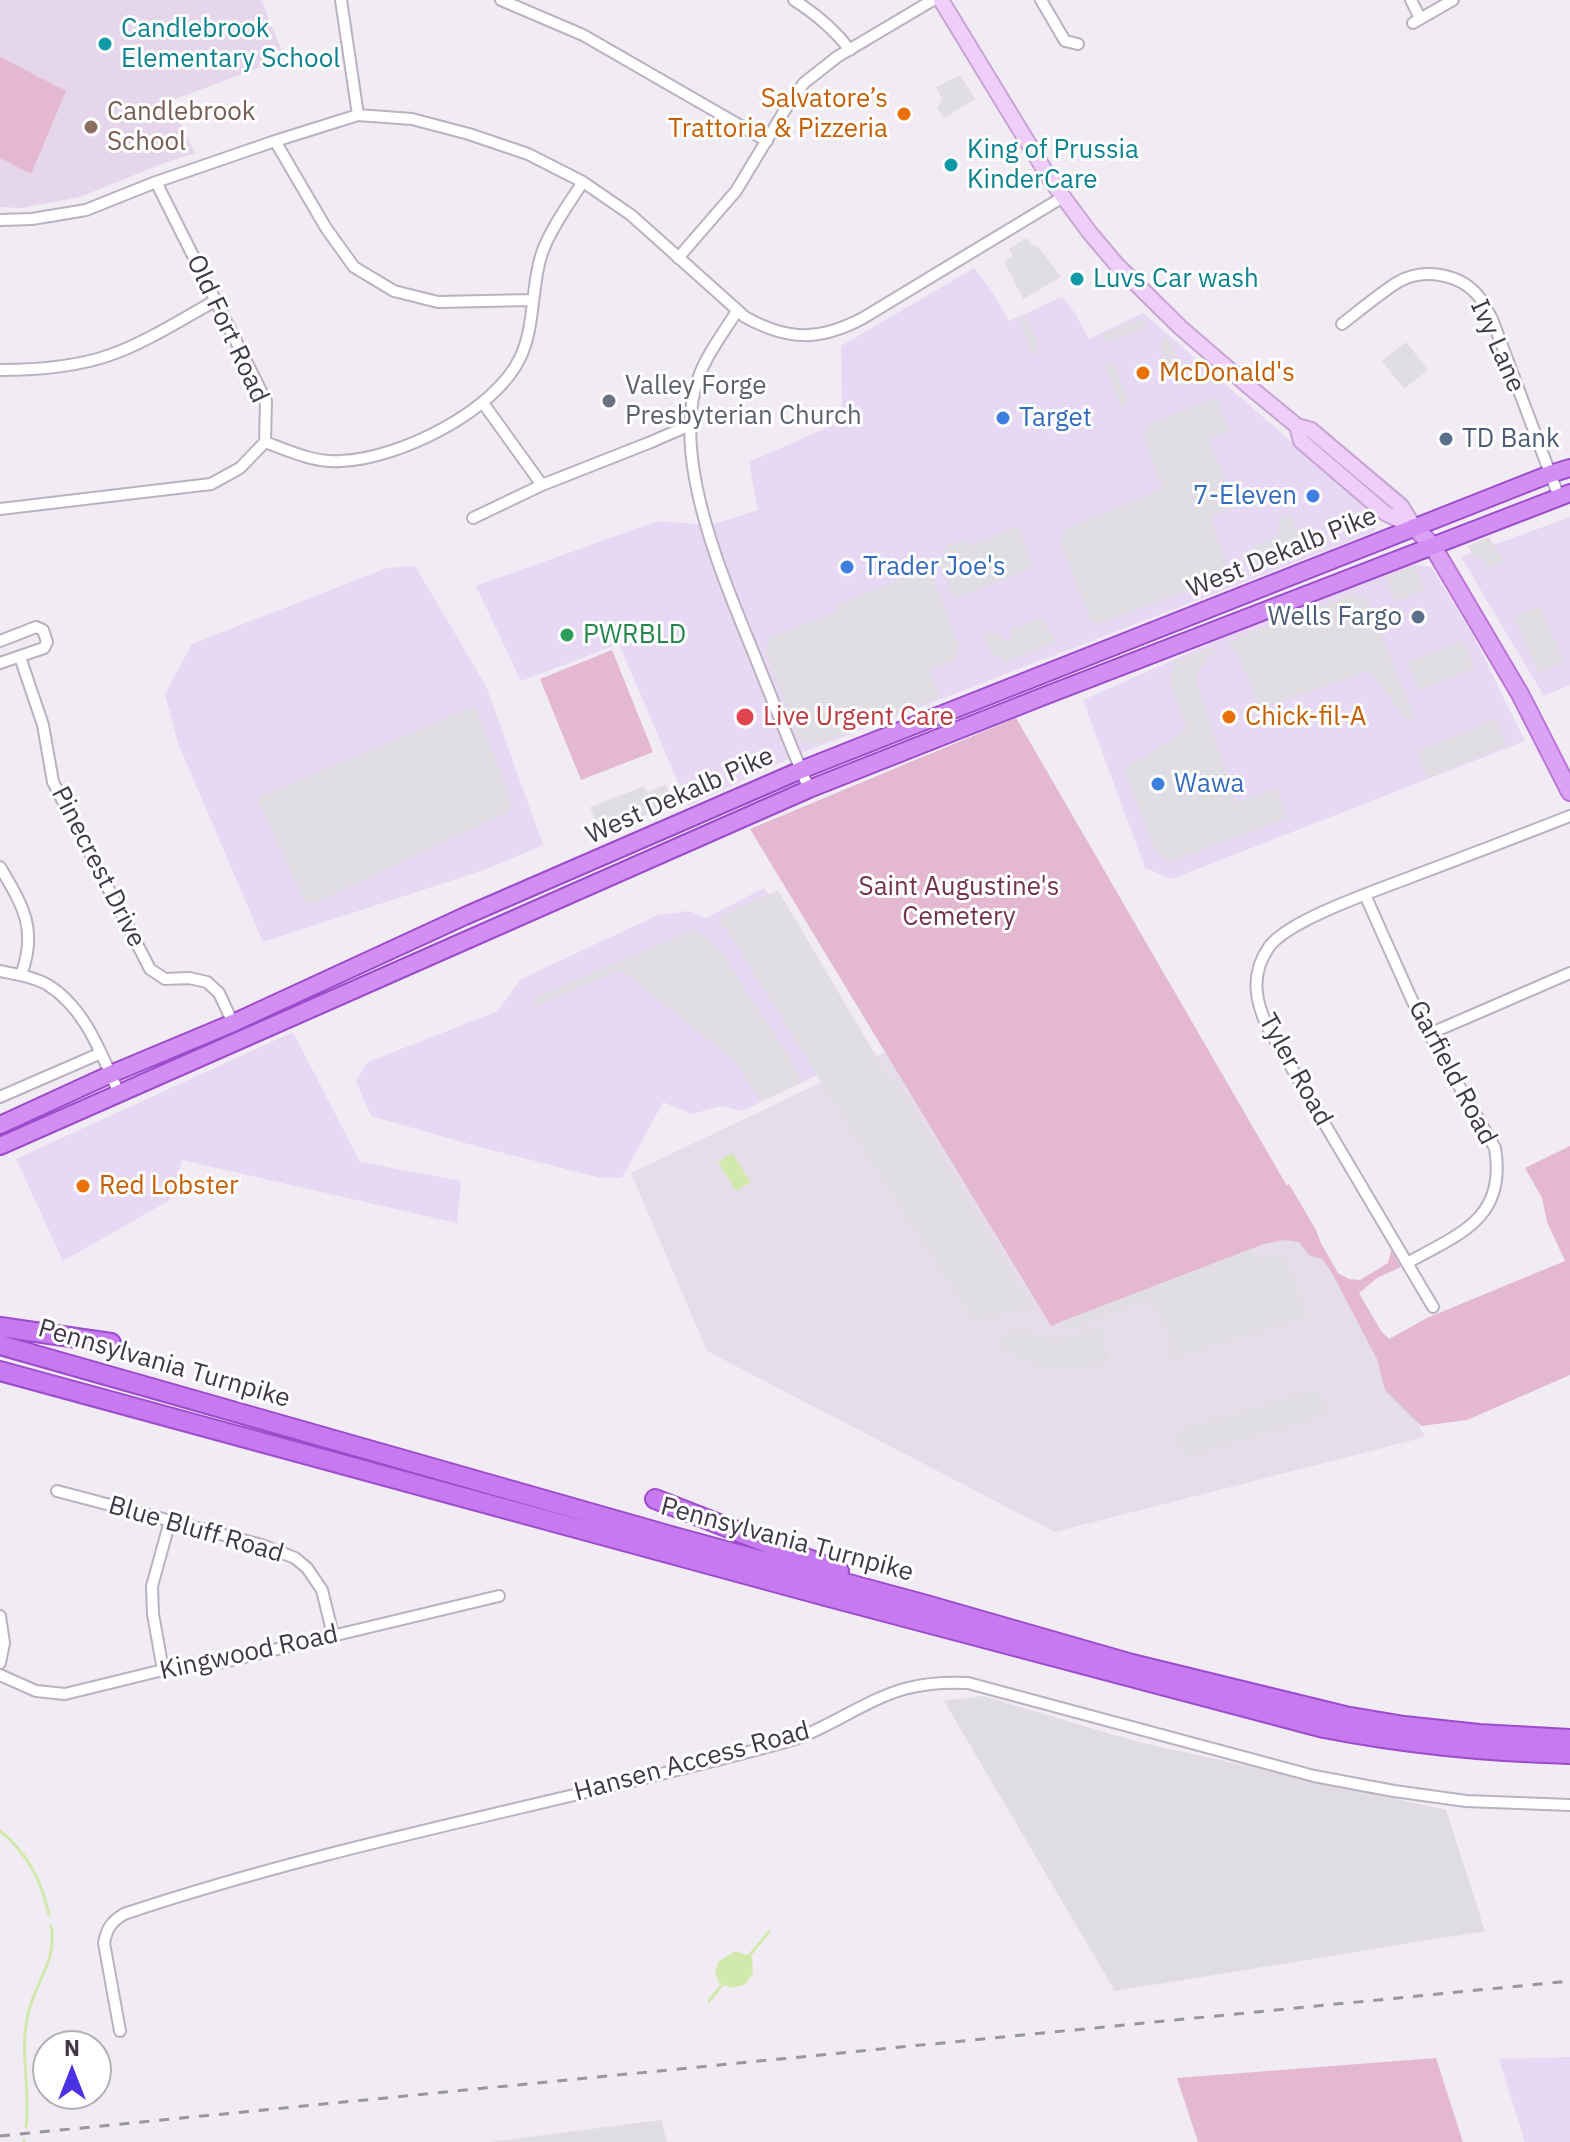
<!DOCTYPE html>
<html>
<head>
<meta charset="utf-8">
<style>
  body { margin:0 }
  #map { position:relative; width:1570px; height:2142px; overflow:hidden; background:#f1ebf4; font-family:"IBM Plex Sans",sans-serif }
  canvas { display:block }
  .north { position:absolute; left:32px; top:2030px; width:80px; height:80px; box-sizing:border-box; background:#fff; border:2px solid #b3b0b5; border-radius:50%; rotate:0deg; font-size:22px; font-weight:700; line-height:32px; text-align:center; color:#413947 }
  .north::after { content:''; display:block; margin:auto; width:28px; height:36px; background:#4b32e3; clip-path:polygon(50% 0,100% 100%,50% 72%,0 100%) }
</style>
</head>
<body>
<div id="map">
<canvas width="1570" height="2142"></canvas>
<div class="north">N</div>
</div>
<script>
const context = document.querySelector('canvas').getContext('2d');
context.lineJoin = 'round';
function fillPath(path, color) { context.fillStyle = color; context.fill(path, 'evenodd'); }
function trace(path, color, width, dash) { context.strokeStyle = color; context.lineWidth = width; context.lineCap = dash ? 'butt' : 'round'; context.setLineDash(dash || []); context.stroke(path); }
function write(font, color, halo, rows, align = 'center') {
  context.font = font + ' "IBM Plex Sans",sans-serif'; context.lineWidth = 6; context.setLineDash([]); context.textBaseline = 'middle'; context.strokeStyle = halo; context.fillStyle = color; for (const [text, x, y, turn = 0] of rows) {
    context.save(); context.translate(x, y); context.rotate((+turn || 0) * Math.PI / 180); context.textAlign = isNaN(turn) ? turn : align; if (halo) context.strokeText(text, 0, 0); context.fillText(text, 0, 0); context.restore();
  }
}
const residential = new Path2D(`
  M 885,1052 L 1051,1326 L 1309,1225 L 1425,1437 L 1055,1532 L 707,1351 L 631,1173 Z`);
const commercial = new Path2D(`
  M 974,268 L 991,290 L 1009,321 L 1062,297 L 1075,313 L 1089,339 L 1143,313 L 1375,514 L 1377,524 L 1374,532 L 801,753 L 688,806 L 619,644 L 521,681 L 476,586 L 658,521 L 711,525 L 758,510 L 749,462 L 842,421 L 841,346 Z
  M 1570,517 L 1570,685 L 1544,696 L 1461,557 Z
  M 1411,564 L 1431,567 L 1473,635 L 1525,741 L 1172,879 L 1145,868 L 1083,700 L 1225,637 Z
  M 415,566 L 486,686 L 543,845 L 484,870 L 263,942 L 178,743 L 165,694 L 192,644 L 387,568 Z
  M 764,888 L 867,1051 L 742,1111 L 721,1106 L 692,1114 L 663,1102 L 622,1178 L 601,1178 L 472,1145 L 371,1116 L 356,1081 L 368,1062 L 498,1011 L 521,979 L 658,915 L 689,911 L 706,918 Z
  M 293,1032 L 360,1162 L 461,1181 L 457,1223 L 182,1160 L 170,1200 L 63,1261 L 16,1159 Z
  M 1570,2057 L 1570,2142 L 1525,2142 L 1499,2059 Z`);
const industrial = new Path2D(`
  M 983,1696 L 1138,1742 L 1446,1810 L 1485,1931 L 1115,1991 L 944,1701 Z
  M 661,2120 L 667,2142 L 490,2142 Z`);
const education = new Path2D(`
  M 0,0 L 261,0 L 285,58 L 170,101 L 195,153 L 164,163 L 80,197 L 20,208 L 0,207 Z`);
const green = new Path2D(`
  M 0,57 L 66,91 L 31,174 L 0,158 Z
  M 612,650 L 653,752 L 581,780 L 540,679 Z
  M 1016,718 L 1287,1186 L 1289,1184 L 1316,1230 L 1321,1243 L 1338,1273 L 1349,1279 L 1360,1280 L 1388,1263 L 1391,1250 L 1401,1267 L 1377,1278 L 1359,1293 L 1381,1331 L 1389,1339 L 1427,1318 L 1565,1261 L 1547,1222 L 1542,1198 L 1525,1168 L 1570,1146 L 1570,1375 L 1467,1420 L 1421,1426 L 1385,1390 L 1377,1359 L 1332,1273 L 1322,1259 L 1309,1255 L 1299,1242 L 1284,1240 L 1264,1244 L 1051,1326 L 750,829 Z
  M 1436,2058 L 1463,2142 L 1198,2142 L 1177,2078 Z`);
const parking = new Path2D(`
  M 960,75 L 975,99 L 944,118 L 937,108 L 942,99 L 936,87 Z
  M 1027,238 L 1030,243 L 1041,250 L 1061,277 L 1023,299 L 1004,261 L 1013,256 L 1009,249 Z
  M 1027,316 L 1038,344 L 1036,345 L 1038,352 L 1033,356 L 1019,318 Z
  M 1143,318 L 1147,327 L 1107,342 L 1101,338 L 1103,334 Z
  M 1165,337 L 1169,339 L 1185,381 L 1179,387 L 1176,385 L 1159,342 L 1162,341 Z
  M 1406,342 L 1428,370 L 1404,389 L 1382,361 Z
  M 1114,363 L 1128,399 L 1122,409 L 1105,366 Z
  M 1216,397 L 1230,431 L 1209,439 L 1236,506 L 1210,518 L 1227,564 L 1224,576 L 1102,623 L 1091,621 L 1060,543 L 1064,529 L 1163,489 L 1143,436 L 1147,425 Z
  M 1290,514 L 1301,542 L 1287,556 L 1250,571 L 1247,564 L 1254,560 L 1255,553 L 1253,546 L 1278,536 L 1279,518 Z
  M 1018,526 L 1034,567 L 954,599 L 938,559 L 948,555 L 945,547 L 966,539 L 969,546 Z
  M 1489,537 L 1504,562 L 1487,569 L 1484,561 L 1472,555 L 1468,546 Z
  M 1415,565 L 1425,590 L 1395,602 L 1385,577 Z
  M 929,568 L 960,647 L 955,660 L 929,670 L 940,697 L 815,745 L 800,741 L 766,653 L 769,638 L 837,611 L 836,605 Z
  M 1355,592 L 1359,599 L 1366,596 L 1415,718 L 1407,720 L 1369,671 L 1260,709 L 1240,660 L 1227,642 Z
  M 1540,606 L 1564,662 L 1538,673 L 1514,617 Z
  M 1041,617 L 1056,642 L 1004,663 L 1001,655 L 993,658 L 983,634 L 992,630 L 1007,641 L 1013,637 L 1010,630 Z
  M 1463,640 L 1475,668 L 1418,691 L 1407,663 Z
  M 1217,646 L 1195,677 L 1236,803 L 1276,788 L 1288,818 L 1169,862 L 1155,850 L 1124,769 L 1187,729 L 1170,686 L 1173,669 L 1170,663 Z
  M 475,706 L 512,802 L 507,812 L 314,904 L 305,902 L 257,798 Z
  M 1496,719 L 1507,745 L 1428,778 L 1416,752 Z
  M 666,785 L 673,804 L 641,817 L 636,811 L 617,818 L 616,821 L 618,828 L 601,835 L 590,807 L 644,786 L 647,792 Z
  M 778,890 L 889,1078 L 894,1077 L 1033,1308 L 973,1321 L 871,1162 L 729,933 L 721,925 L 718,917 Z
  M 694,929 L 719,948 L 792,1062 L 802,1083 L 760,1101 L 735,1061 L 621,970 L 535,1007 L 532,999 Z
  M 1251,1249 L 1256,1260 L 1272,1255 L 1285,1259 L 1310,1316 L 1170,1360 L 1169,1335 L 1149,1300 L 1064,1332 L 1060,1322 Z
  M 1104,1326 L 1108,1359 L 1105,1364 L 1078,1370 L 1056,1371 L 1030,1364 L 1012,1355 L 996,1343 L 1003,1333 L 1016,1328 L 1056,1340 Z
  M 1319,1388 L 1327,1415 L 1183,1458 L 1175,1431 Z`);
const water = new Path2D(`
  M 732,1153 L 751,1182 L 736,1191 L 718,1162 Z
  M 735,1951 L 752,1957 L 753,1973 L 745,1985 L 732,1988 L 719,1983 L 715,1973 L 718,1962 Z`);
const stream = new Path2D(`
  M 0,1831 C 28,1853 42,1881 49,1915
  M 748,1957 L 769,1932
  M 709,2001 L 724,1983
  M 26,2127 C 31,2090 19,2052 28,2014 C 35,1982 58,1960 51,1926
  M 24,2142 L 24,2140`);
const minor = new Path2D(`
  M 341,0 L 358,115
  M 501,0 L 583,35 L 767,141
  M 794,0 C 816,14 834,29 850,50
  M 1041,0 L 1065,41 L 1078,44
  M 1411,0 L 1420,18
  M 1413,23 L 1453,0
  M 275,141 L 326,228 L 354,267 L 394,291 L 438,302 L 532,300
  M 0,220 L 32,219 L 86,210 L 156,182 L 275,141 L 358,115 L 412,119 L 469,134 L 528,154 L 583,182 L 631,215 L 745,317 C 788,341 820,341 863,318 L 1063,197
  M 678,258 L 736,191 L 788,105 L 804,83 L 837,57 L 933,0
  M 737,311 C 724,332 706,355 698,379 C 670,458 724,580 754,654 C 772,699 790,744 809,789
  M 1342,324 C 1360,310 1379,294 1398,282 C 1424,267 1461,274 1479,297 C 1484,304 1488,312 1492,319 L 1559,497
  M 0,370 C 36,370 76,367 110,355 C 145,343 182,319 215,301
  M 483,403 L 542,485 L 651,442 L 690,425
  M 265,442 C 289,451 315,463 341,461 C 399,459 495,411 520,358 C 535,327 531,289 541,256 C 548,233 569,203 583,182
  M 0,509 L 211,484 L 240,468 L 265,442 L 266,401 L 156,182
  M 473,518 L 542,485
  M 0,641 L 36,627 L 43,630 L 47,642 L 44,648 L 0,663
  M 20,657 L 43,725 L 53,782 L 150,969 L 165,979 L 189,978 L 207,982 L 219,993 L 233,1023
  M 0,867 C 23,906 38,929 21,975
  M 1365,895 L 1412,1000 L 1429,1034 L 1495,1148 C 1507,1219 1459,1234 1407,1263
  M 0,971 C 16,974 34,977 48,985 C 86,1009 101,1054 119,1093
  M 1429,1034 L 1570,973
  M 0,1097 L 101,1053
  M 1433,1307 L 1268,1028 C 1255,1001 1250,974 1269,947 C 1289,919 1381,889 1416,875 C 1467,856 1519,836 1570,816
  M 57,1491 L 262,1545 L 295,1558 L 307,1568 L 322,1590 L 333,1635
  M 0,1616 L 4,1643 L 0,1663
  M 163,1670 L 153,1614 L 152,1586 L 170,1521
  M 0,1675 L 36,1691 L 65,1694 L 163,1670 L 215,1664 L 499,1596
  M 120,2031 L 104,1943 C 107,1928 111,1922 124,1914 C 333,1844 551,1805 763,1748 C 774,1745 787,1742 798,1738 C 835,1724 869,1698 908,1688 C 928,1683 948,1682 968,1683 L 1314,1776 L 1394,1791 L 1466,1801 L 1570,1805`);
const secondary = new Path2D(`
  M 941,0 L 1050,179 L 1090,233 L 1117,265 L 1181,328 L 1246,384 L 1297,426 L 1311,430 L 1401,506 L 1414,527
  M 1297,426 L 1301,441 L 1385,513 L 1414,527`);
const primary = new Path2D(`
  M 1414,527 L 1432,545 L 1520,694 L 1570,792`);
const trunk = new Path2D(`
  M 0,1125 L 111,1074 L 233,1023 L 465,916 L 801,770 L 1550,474 L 1570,468
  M 0,1146 L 809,789 L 1039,698 L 1570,493`);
const motorway = new Path2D(`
  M 0,1327 L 111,1343
  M 0,1345 L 678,1538 L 923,1604 L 1132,1664 L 1345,1716 L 1404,1726 L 1479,1734 L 1570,1739
  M 0,1371 L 829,1597 L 1324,1728 C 1406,1744 1487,1752 1570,1754
  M 655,1499 L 839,1571`);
const rail = new Path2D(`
  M 0,2136 L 1570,1981`);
const markers = [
  [105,44,8,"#0f9aa8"],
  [904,114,8,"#e8710a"],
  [91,127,8,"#8d6e63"],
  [951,165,8,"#0f9aa8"],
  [1077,279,8,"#0f9aa8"],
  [1143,373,8,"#e8710a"],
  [609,401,8,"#6b7280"],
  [1003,418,8,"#3f7fe0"],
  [1446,439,8,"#5c6f8a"],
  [1313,496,8,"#3f7fe0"],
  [847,567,8,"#3f7fe0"],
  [1418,617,8,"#5c6f8a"],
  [567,635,8,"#2e9e5b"],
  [745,717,10,"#e0444e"],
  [1229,717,8,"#e8710a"],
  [1158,784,8,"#3f7fe0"],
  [83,1186,8,"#e8710a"]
];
const cultureNames = [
  ["Candlebrook",121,29],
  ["Elementary School",121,59],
  ["King of Prussia",967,150],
  ["KinderCare",967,180],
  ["Luvs Car wash",1093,279]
];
const foodNames = [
  ["Salvatore’s",888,99,"right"],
  ["Trattoria & Pizzeria",888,129,"right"],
  ["McDonald's",1159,373],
  ["Chick-fil-A",1245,717],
  ["Red Lobster",99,1186]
];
const educationNames = [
  ["Candlebrook",107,112],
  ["School",107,142]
];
const streetNames = [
  ["Old Fort Road",227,329,65],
  ["Ivy Lane",1497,346,66],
  ["West Dekalb Pike",1282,553,-22],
  ["West Dekalb Pike",680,796,-24],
  ["Pinecrest Drive",98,867,63],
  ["Tyler Road",1295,1070,61],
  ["Garfield Road",1452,1073,62],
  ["Pennsylvania Turnpike",164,1364,16],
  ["Blue Bluff Road",196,1530,16],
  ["Pennsylvania Turnpike",787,1540,15],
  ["Kingwood Road",249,1653,-12],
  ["Hansen Access Road",692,1762,-15]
];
const worshipNames = [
  ["Valley Forge",625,386],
  ["Presbyterian Church",625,416]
];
const shopNames = [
  ["Target",1019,418],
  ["7-Eleven",1297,496,"right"],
  ["Trader Joe's",863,567],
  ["Wawa",1174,784]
];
const serviceNames = [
  ["TD Bank",1462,439],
  ["Wells Fargo",1402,617,"right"]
];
const leisureNames = [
  ["PWRBLD",583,635]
];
const healthNames = [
  ["Live Urgent Care",763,717]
];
const parkNames = [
  ["Saint Augustine's",959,887],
  ["Cemetery",959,917]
];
fillPath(residential, '#e6ddeb');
fillPath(commercial, '#e7d8f3');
fillPath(industrial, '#e0dce3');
fillPath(education, '#e5d6eb');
fillPath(green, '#e3b8d0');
fillPath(parking, '#e1dee3');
fillPath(water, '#d2e9ae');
trace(stream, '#d2e9ae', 3);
trace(minor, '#bbb1c1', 14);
trace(secondary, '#c7a4d4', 18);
trace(primary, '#b975d8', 20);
trace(trunk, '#9c4bcd', 20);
trace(motorway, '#9c4bcd', 22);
trace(minor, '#fff', 10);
trace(secondary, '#efcff9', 14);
trace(primary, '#dca3f4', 16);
trace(trunk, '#d28ef2', 16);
trace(motorway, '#c77aef', 18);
trace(rail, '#989898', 3, [10, 10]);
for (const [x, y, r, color] of markers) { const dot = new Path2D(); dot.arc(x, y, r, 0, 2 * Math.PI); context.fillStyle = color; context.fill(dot); trace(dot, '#fff', 3); }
write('26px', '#0d838f', '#fff', cultureNames, 'left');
write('26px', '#c56008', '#fff', foodNames, 'left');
write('26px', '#785e54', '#fff', educationNames, 'left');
write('26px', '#413947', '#fff', streetNames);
write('26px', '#5b616d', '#fff', worshipNames, 'left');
write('26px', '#366cbe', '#fff', shopNames, 'left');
write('26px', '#4e5e75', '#fff', serviceNames, 'left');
write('26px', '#27864d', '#fff', leisureNames, 'left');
write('26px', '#be3a42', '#fff', healthNames, 'left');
write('26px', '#73324b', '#fff', parkNames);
</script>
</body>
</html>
